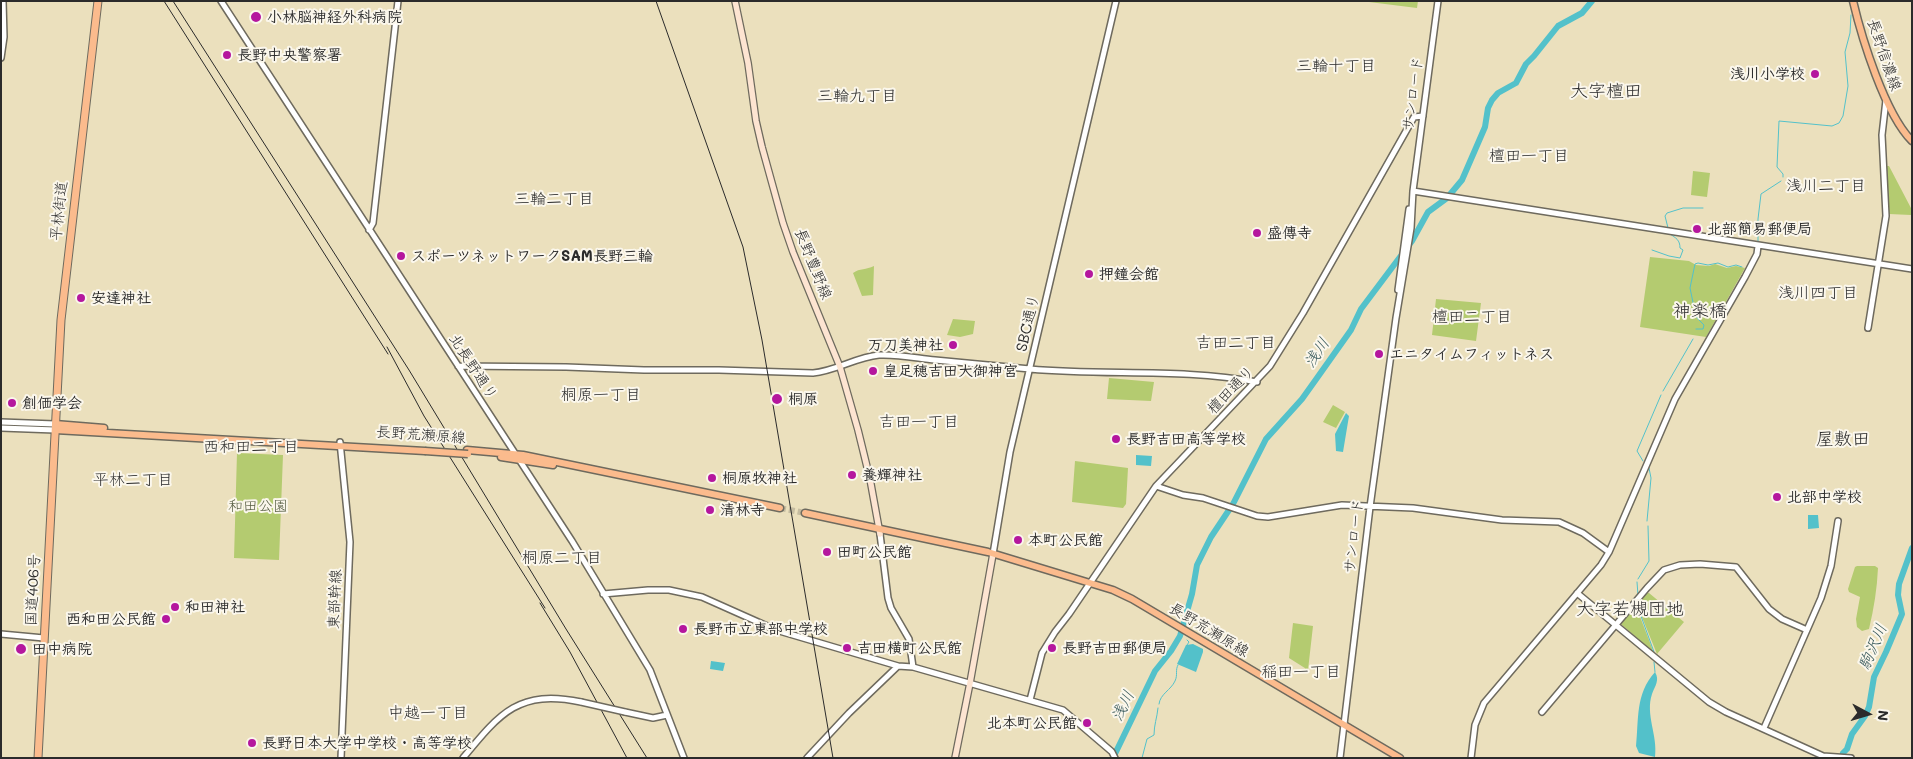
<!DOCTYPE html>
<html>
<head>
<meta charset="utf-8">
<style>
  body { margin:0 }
  #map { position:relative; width:1913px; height:759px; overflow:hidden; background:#ebe0bd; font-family:Mali,sans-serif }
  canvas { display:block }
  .frame { position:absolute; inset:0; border:2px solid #2b2b2b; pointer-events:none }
  .north { position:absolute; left:1843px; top:689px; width:50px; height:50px; -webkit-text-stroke:4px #fbf7ec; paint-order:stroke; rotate:96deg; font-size:14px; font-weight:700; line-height:20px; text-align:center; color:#2b2b2b }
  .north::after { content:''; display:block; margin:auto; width:18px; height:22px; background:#2b2b2b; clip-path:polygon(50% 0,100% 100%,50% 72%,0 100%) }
</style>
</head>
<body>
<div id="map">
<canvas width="1913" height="759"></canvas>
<div class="frame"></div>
<div class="north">N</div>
</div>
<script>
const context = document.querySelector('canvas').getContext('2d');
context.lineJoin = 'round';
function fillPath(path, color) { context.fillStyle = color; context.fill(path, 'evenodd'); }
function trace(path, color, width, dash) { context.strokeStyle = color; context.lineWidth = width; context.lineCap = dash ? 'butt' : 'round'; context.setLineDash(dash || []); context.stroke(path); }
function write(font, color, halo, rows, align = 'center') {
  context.font = font + ' Mali,"Klee One",sans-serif'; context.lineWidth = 4; context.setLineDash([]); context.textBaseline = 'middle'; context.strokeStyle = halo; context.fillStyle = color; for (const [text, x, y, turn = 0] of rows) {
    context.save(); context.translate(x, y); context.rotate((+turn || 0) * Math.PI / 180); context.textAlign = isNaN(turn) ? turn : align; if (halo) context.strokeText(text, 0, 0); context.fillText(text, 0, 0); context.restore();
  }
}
const green = new Path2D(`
  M 1361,1 L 1418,1 L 1417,8 Z
  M 1886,166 L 1889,166 L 1912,210 L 1911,215 L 1889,214 Z
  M 1693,171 L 1710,173 L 1707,197 L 1691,195 Z
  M 1650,257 L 1689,261 L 1696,265 L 1709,266 L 1715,264 L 1727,268 L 1736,266 L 1745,268 L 1706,337 L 1640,327 Z
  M 874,266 L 873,295 L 862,296 L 853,273 C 860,268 866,270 874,266 Z
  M 1436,299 L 1481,303 L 1476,341 L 1432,335 Z
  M 953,319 L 975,321 L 973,334 L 960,337 L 947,335 Z
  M 1109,378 L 1154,382 L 1151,401 L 1107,399 Z
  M 1333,405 L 1345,412 L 1336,428 L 1323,422 Z
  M 237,453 L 283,455 L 279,560 L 234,558 Z
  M 1075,461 L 1128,468 L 1126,504 L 1123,508 L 1072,502 Z
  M 1857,566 L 1875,566 L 1878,568 C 1877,589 1874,608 1869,629 L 1862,631 L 1857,627 L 1856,619 L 1860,597 L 1849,592 L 1848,589 L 1855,567 Z
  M 1646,593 L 1649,593 L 1684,622 L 1657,654 L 1637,605 Z
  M 1636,606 L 1652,648 L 1653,652 L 1621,624 Z
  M 1293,623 L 1313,626 L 1308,670 L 1289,658 Z`);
const water = new Path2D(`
  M 1788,68 L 1803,68 L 1802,78 L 1788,77 Z
  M 1346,413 L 1349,416 L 1343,452 L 1336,451 L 1335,434 Z
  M 1136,455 L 1152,456 L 1151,466 L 1136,465 Z
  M 1808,515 L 1818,515 L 1819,528 L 1808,529 Z
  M 1193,644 L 1203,649 L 1203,652 L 1196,672 L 1177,664 L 1186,645 Z
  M 711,661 L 725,663 L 723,671 L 710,669 Z
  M 1655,672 C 1660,680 1655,686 1652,694 C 1645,715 1658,735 1655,757 L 1639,753 L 1636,746 C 1639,720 1635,694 1655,672 Z`);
const stream = new Path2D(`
  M 1783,177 L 1783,174 L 1777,167 L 1779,121 L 1832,126 L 1839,123 L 1843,116 L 1848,86 L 1845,52 L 1850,33 L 1851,15
  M 1668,228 L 1665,216 L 1667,213 L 1683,208 L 1703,208
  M 1758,241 L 1758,219 L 1761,194 L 1781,181
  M 1652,250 L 1669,256 L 1680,258 L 1683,250 L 1680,248 C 1680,240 1676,238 1670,234
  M 1696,329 L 1703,329 L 1704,325 L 1696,317 L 1690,288 L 1695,264 L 1698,263 L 1708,265 L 1718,263 L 1728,267 L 1736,265 L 1742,267
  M 1663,391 L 1693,339
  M 1643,461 L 1637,451 L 1661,395
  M 1647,521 L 1651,478 L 1649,468
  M 1638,579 L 1649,561 L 1648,526
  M 1637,582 L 1638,595
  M 1637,605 L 1654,652
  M 1180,636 L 1181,637
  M 1187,645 L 1189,642 L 1187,640
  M 1654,662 L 1655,672
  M 1159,704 C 1160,694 1171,690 1175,681 C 1178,675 1175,670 1178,665
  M 1142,758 L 1147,739 L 1154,735 C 1154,725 1157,718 1158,708`);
const river = new Path2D(`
  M 1843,753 L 1847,749 L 1852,734 L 1865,716 L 1869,707 L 1874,677 L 1886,652 L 1902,614 L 1898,595 L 1899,584 L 1912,548
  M 1113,758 L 1155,671 L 1171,651 L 1180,636 L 1192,594 L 1197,565 L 1211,537 L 1233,504 L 1266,439 L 1302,399 L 1317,378 L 1351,330 L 1361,309 L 1412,241 L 1428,212 L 1447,198 L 1462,180 L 1485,127 L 1488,108 L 1492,100 L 1498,93 L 1516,83 L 1526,64 L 1534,56 L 1558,26 L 1582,13 L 1592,1`);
const primaryTunnel = new Path2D(`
  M 780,508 L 805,513`);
const tertiary = new Path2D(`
  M 221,1 L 572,541 L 650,670 L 684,758
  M 1,58 L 4,37 L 3,1
  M 1413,191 L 1912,269
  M 369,230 L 373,223 L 398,1
  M 1398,290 L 1409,209
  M 1868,328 L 1886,216 L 1882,135 L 1886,100
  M 458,366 L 566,367 L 644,370 L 719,370 L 813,373 C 836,371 856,357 879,355 C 897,354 916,358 935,360 C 967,363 998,366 1030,369 C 1105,376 1182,368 1257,382
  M 1,422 L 55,424
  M 1,428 L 55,430
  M 340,442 L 350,542 L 341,758
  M 1156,486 L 1183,495 L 1203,498 L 1257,516 L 1268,517 L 1342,505 L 1413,508 L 1502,520 L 1559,522 L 1583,533 L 1609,552
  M 880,534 L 888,598 L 891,608 L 909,639 L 913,667
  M 993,554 L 1010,452 L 1116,1
  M 1577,593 L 1709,702 L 1726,712 L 1823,756 L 1851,758
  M 603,594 L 648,590 L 669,590 L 702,597 L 776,630 L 898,666
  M 1,634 L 44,638
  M 1030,700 L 1042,653 L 1055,632 L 1069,614 L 1156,486 L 1270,366 L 1303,313 L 1414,117 L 1423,116
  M 625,712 L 653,718 L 667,715
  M 1542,712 L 1647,588 L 1664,570 L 1680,565 L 1700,564 L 1736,567 L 1769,609 L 1782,619 L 1807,630
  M 1764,728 L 1821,598 L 1831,566 L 1838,521
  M 1112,752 L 1115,758
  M 463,758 C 500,713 519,689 581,702
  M 807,758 L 849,713 L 898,666 L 913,667 L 1063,710 L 1111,751
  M 1340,758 L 1370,507 L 1396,318 L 1411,228 L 1413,191 L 1438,1
  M 1471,758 L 1475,725 L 1484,703 L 1601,565 L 1609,552 L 1675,399 L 1745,277 L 1757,254 L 1758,246`);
const secondary = new Path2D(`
  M 735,1 L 748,63 L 756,121 L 762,147 L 783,223 L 793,252 L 840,367 L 858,430 L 870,479 L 880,534
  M 955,758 L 970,683 L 993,554`);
const primary = new Path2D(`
  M 1853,1 C 1862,39 1885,114 1912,141
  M 55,424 L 104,428
  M 55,430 L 425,451
  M 467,450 L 523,455 L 780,508
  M 501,457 L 553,465
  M 805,513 L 988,552 L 1113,590 L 1132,599 L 1400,758`);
const trunk = new Path2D(`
  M 38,758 L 61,320 L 98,1`);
const rail = new Path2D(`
  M 164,1 L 388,354
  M 173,1 L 409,370 L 566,629 L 647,758
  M 656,1 L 743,247 L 762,340 L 833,758
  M 387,347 L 424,416 L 545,608
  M 540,603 L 570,652 L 627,758`);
const tertiaryBridge = new Path2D(`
  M 581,702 L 625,712`);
const primaryBridge = new Path2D(`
  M 425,451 L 468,454`);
const markers = [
  [256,17,6,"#b5179e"],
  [227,55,5,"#b5179e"],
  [1815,74,5,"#b5179e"],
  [1697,229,5,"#b5179e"],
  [1257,233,5,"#b5179e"],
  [401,256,5,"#b5179e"],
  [1089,274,5,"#b5179e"],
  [81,298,5,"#b5179e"],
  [953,345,5,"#b5179e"],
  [1379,354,5,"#b5179e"],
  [873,371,5,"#b5179e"],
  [777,399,6,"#b5179e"],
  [12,403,5,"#b5179e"],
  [1116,439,5,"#b5179e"],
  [852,475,5,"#b5179e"],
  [712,478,5,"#b5179e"],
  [1777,497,5,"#b5179e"],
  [710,510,5,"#b5179e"],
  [1018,540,5,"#b5179e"],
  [827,552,5,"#b5179e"],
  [175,607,5,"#b5179e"],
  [166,619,5,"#b5179e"],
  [683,629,5,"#b5179e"],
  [847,648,5,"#b5179e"],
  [1052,648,5,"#b5179e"],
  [21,649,6,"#b5179e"],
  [1087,723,5,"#b5179e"],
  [252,743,5,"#b5179e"]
];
const poiNames = [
  ["小林脳神経外科病院",267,17],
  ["長野中央警察署",237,55],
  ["浅川小学校",1805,74,"right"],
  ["北部簡易郵便局",1707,229],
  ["盛傳寺",1267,233],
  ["スポーツネットワークSAM長野三輪",411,256],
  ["押鐘会館",1099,274],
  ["安達神社",91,298],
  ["万刀美神社",943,345,"right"],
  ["エニタイムフィットネス",1389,354],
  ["皇足穂吉田大御神宮",883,371],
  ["桐原",788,399],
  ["創価学会",22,403],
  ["長野吉田高等学校",1126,439],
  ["養輝神社",862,475],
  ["桐原牧神社",722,478],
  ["北部中学校",1787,497],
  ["清林寺",720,510],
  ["本町公民館",1028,540],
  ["田町公民館",837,552],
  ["和田神社",185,607],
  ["西和田公民館",156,619,"right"],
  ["長野市立東部中学校",693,629],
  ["吉田横町公民館",857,648],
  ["長野吉田郵便局",1062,648],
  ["田中病院",32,649],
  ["北本町公民館",1077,723,"right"],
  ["長野日本大学中学校・高等学校",262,743]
];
const streetNames = [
  ["長野信濃線",1884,55,71],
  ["サンロード",1413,94,-82],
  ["平林街道",59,211,-84],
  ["長野豊野線",813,264,68],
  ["SBC通り",1028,323,-77],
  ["北長野通り",473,367,57],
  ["檀田通り",1231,390,-46],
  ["長野荒瀬原線",421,435,4],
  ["サンロード",1354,536,-83],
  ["国道406号",33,590,-87],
  ["東部幹線",335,599,-88],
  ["長野荒瀬原線",1209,630,31]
];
const parkNames = [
  ["和田公園",258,506]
];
const neighbourhoodNames = [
  ["三輪十丁目",1336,66],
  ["三輪九丁目",857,96],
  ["檀田一丁目",1529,156],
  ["浅川二丁目",1826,186],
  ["三輪二丁目",554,199],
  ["浅川四丁目",1818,293],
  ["檀田二丁目",1472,317],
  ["吉田二丁目",1236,343],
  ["桐原一丁目",601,395],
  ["吉田一丁目",919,422],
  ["西和田二丁目",251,447],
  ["平林二丁目",133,480],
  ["桐原二丁目",562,558],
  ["稲田一丁目",1301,672],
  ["中越一丁目",428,713]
];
const waterNames = [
  ["浅川",1317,353,-56],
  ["駒沢川",1873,647,-67],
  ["浅川",1123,706,-64]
];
const quarterNames = [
  ["大字檀田",1606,91],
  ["神楽橋",1700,311],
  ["屋敷田",1843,439],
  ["大字若槻団地",1630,609]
];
fillPath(green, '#b4cb70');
fillPath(water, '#53c1ca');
trace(stream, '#53c1ca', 1);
trace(river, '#53c1ca', 6);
trace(primaryTunnel, '#c5bca0', 6, [6, 3]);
trace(tertiary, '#6e6a5e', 8);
trace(secondary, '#6e6a5e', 8);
trace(primary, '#6e6a5e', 9);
trace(trunk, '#6e6a5e', 9);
trace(tertiary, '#fff', 5);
trace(secondary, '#fde4d1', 5.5);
trace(primary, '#fbbb8d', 6);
trace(trunk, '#fbbb8d', 7);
trace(rail, '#2b2b2b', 1);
trace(tertiaryBridge, '#6e6a5e', 8, []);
trace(primaryBridge, '#6e6a5e', 9, []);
trace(tertiaryBridge, '#fff', 5);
trace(primaryBridge, '#fbbb8d', 6);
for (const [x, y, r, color] of markers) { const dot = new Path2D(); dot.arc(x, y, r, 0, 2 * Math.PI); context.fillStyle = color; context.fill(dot); trace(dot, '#fbf7ec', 2); }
write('bold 15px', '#2b2b2b', '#fbf7ec', poiNames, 'left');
write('15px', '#2b2b2b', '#fbf7ec', streetNames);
write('15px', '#545b40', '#fbf7ec', parkNames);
write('16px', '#2b2b2b', '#fbf7ec', neighbourhoodNames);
write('italic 16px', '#37585b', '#fbf7ec', waterNames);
write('18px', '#2b2b2b', '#fbf7ec', quarterNames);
</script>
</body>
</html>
